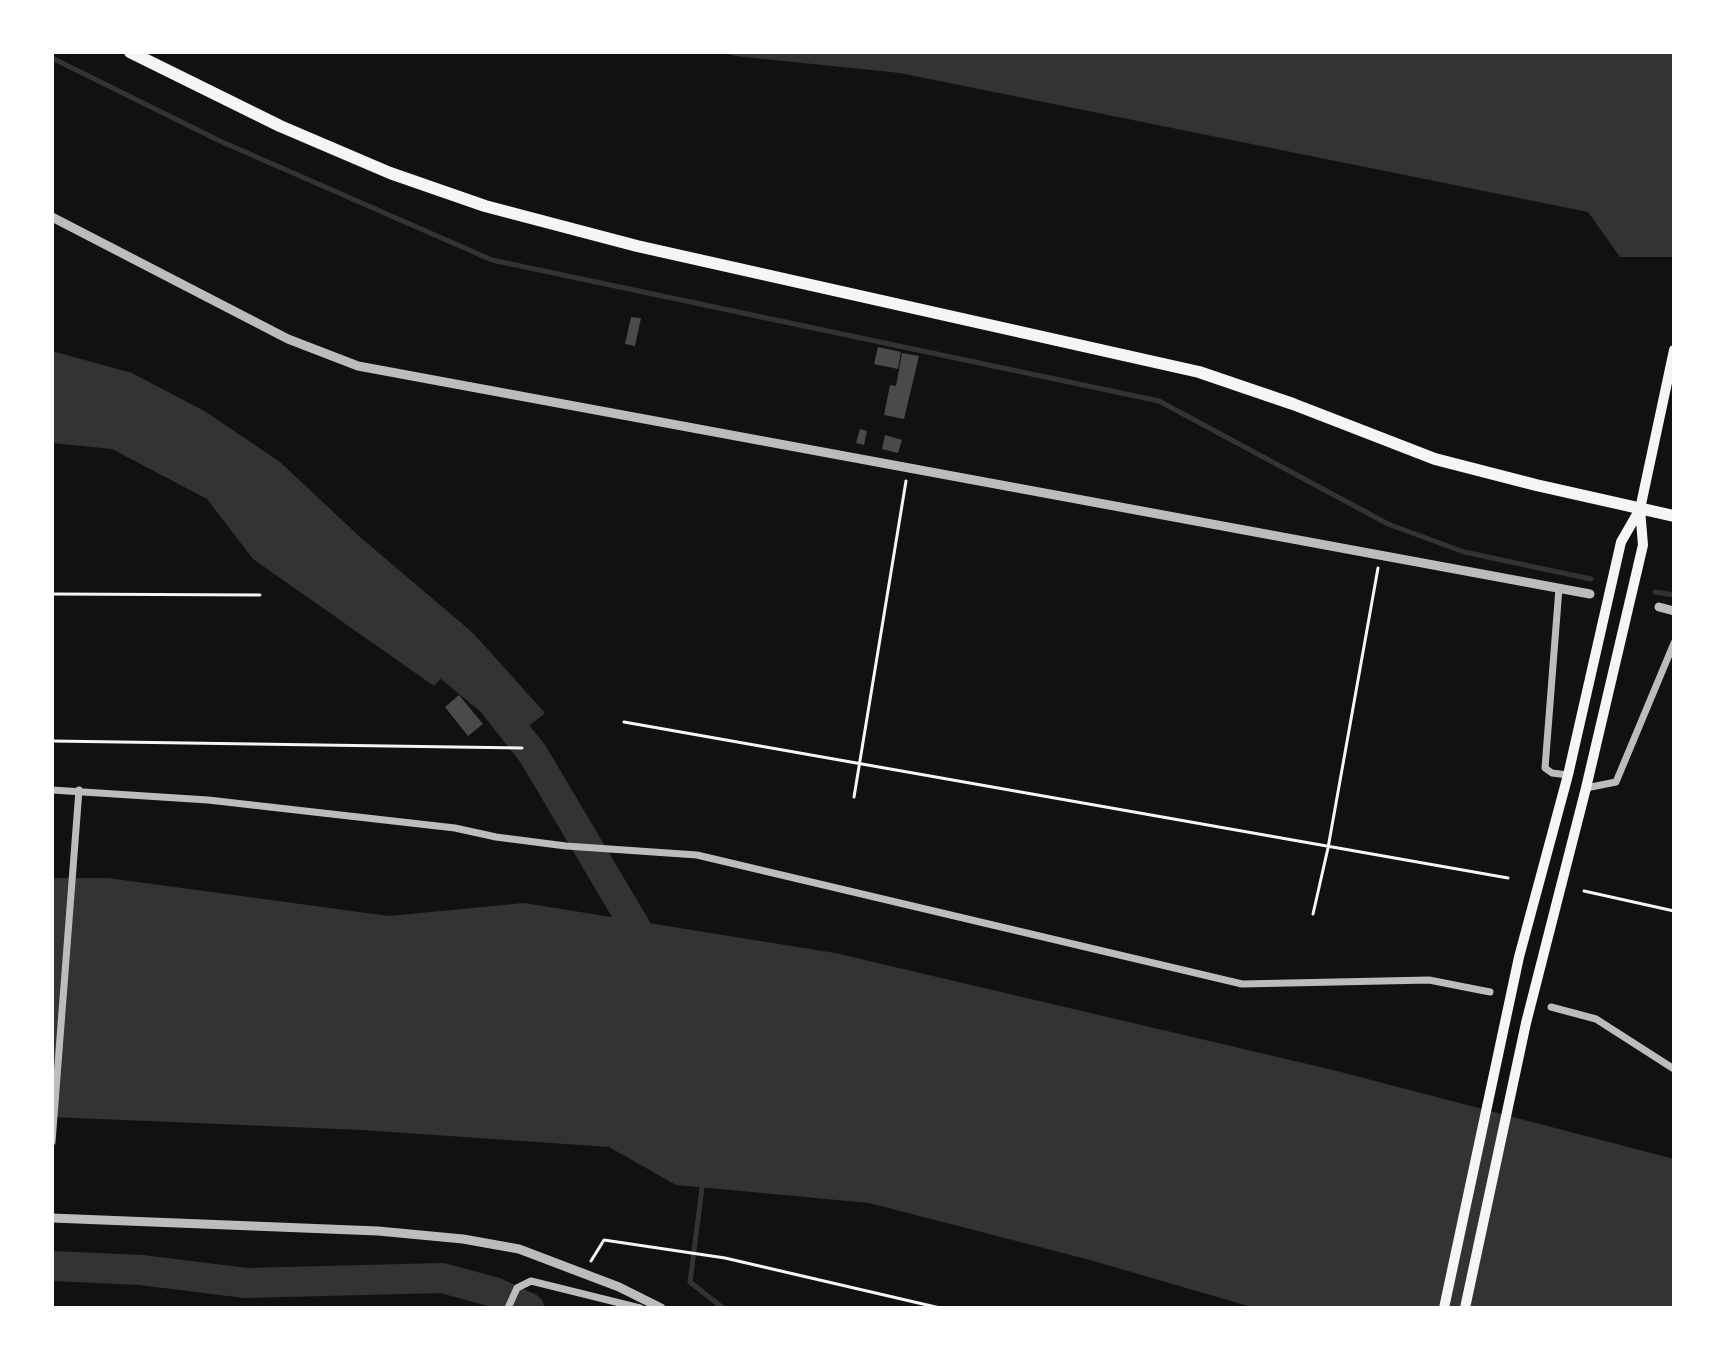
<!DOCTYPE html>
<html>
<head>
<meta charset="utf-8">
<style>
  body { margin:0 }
  #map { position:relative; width:1726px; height:1360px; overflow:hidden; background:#111; font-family:Cabin,sans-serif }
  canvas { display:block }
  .frame { position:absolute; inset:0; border:54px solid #fff; pointer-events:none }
</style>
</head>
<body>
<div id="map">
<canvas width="1726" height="1360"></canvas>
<div class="frame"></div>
</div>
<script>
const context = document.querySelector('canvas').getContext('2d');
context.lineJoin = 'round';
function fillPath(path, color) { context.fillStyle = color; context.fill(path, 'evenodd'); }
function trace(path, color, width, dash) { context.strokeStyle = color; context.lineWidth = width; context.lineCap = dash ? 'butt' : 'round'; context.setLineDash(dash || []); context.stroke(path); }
const water = new Path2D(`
  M 723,52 L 1674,52 L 1674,257 L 1620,257 L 1588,212 L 900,73 L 735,56 Z
  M 52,351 L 132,373 L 206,412 L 280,462 L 360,537 L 473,633 L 545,713 L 520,733 L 468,669 L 453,666 L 434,686 L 253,559 L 207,499 L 112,449 L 52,443 Z
  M 52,878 L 108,878 L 389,916 L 524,903 L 835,953 L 1333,1070 L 1674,1159 L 1674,1308 L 1255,1308 L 1090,1260 L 869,1203 L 676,1185 L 609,1147 L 362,1130 L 52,1117 Z`);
const stream = new Path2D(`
  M 52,58 L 220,141 L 492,260 L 1159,401 L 1388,524 L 1464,552 L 1591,579
  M 1655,592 L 1674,595
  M 702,1188 L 690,1282 L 723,1308`);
const river = new Path2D(`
  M 421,643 L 491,701 L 533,754 L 652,955
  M 52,1266 L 141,1270 L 246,1283 L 442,1278 L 494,1292 L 529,1308`);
const building = new Path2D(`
  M 631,317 L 641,318 L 635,346 L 625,344 Z
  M 878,347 L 901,352 L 898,369 L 874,364 Z
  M 902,353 L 919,356 L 904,419 L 884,415 L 890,385 L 896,386 Z
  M 860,429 L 867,431 L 864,445 L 856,443 Z
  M 885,435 L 902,440 L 898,453 L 882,449 Z
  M 459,695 L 483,724 L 468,736 L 445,707 Z`);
const path = new Path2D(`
  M 52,594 L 260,595
  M 624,722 L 1508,878
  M 52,741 L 522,748
  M 854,797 L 906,481
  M 1584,891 L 1674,911
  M 1313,914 L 1328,848 L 1378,568
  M 591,1261 L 604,1240 L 725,1258 L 940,1308`);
const minor = new Path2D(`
  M 1559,588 L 1545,768 L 1552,773 L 1568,775
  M 1586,788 L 1616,782 L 1674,643
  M 52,790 L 208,800 L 455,828 L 496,837 L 566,846 L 697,855 L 1242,984 L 1429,980 L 1490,992
  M 1551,1007 L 1596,1019 L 1674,1069
  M 52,1142 L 79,790
  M 508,1308 L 517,1288 L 531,1281 L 640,1308`);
const tertiary = new Path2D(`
  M 52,217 L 288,339 L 358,366 L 1590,594
  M 1659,607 L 1674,611
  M 52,1218 L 378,1231 L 463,1239 L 519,1249 L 619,1287 L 661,1308`);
const secondary = new Path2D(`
  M 1444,1308 L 1519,957 L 1568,775 L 1621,542 L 1640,509
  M 1465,1308 L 1526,1023 L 1586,788 L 1643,545 L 1640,509 L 1674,350`);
const primary = new Path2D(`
  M 130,52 L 280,126 L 390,173 L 485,206 L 637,246 L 1199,372 L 1293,404 L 1435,459 L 1536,485 L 1674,516`);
fillPath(water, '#333');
trace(stream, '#333', 5);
trace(river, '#333', 30);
fillPath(building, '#4a4a4a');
trace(path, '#f5f5f5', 3);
trace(minor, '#bcbcbc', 7);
trace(tertiary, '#bcbcbc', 9);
trace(secondary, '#f5f5f5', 10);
trace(primary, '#f5f5f5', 12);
</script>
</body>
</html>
